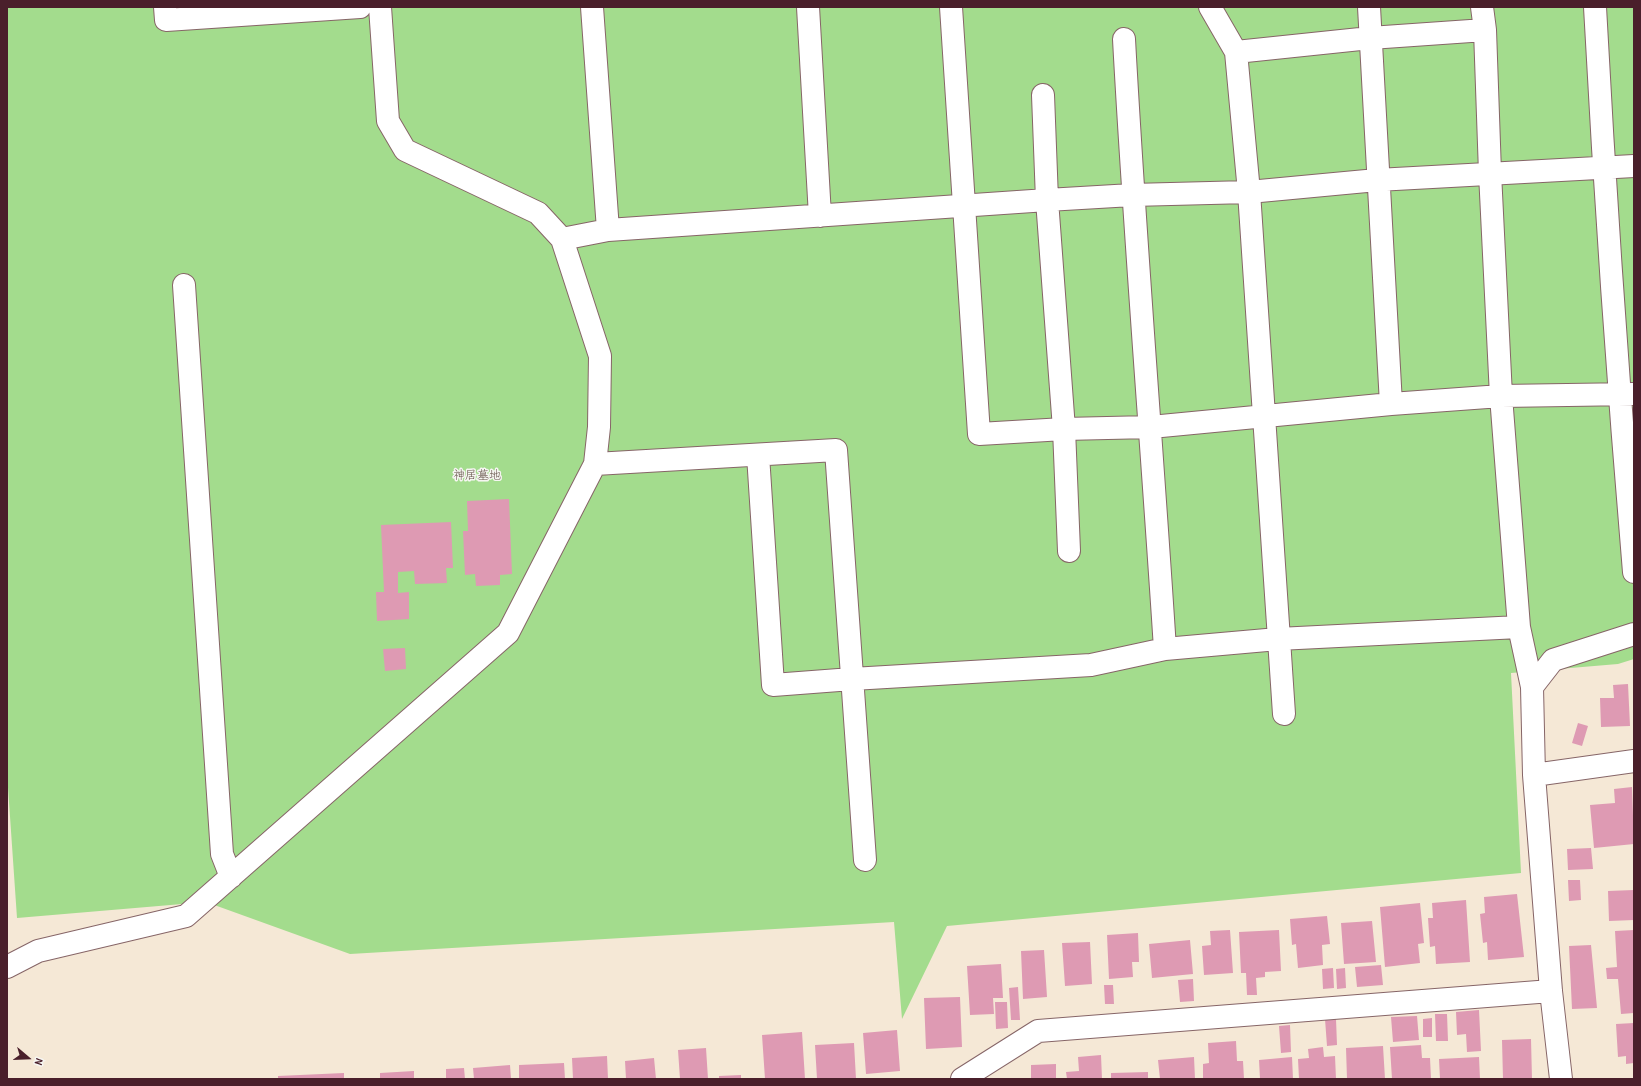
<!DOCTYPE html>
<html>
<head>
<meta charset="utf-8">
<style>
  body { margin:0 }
  #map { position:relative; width:1641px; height:1086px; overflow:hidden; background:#f5e8d6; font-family:"Patrick Hand",sans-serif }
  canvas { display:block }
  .frame { position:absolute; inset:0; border:8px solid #4a1f2b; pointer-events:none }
  .north { position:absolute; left:8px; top:1038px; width:40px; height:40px; -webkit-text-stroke:3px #f6f6f2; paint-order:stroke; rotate:109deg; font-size:11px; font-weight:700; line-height:16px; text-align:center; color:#4a1f2b }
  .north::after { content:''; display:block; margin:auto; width:14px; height:18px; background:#4a1f2b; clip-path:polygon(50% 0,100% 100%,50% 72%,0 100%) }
</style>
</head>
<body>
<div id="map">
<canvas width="1641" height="1086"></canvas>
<div class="frame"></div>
<div class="north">N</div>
</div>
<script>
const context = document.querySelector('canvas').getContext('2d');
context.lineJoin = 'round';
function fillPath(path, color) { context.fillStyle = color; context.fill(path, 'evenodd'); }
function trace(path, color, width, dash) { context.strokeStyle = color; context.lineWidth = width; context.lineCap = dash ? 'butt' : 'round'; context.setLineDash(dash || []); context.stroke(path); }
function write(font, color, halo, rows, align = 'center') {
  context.font = font + ' "Patrick Hand","Klee One",sans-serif'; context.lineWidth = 3; context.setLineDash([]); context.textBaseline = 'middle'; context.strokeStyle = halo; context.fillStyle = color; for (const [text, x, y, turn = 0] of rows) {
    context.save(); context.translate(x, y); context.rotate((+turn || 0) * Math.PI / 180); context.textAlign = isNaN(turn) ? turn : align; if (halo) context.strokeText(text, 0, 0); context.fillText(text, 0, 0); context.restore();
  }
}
const green = new Path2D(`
  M 7,7 L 1634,7 L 1634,659 L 1618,664 L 1511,673 L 1521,873 L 947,926 L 902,1019 L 894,922 L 350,954 L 206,902 L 17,918 L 7,773 Z`);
const building = new Path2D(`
  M 509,499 L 512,574 L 500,575 L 500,585 L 476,586 L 475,574 L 465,575 L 463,531 L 468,531 L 467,501 Z
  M 451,522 L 453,568 L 446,568 L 447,583 L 415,584 L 414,571 L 398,572 L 398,593 L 409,592 L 409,619 L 377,621 L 376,592 L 384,592 L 381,525 Z
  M 405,648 L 406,669 L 385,671 L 383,649 Z
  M 1628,684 L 1630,726 L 1601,727 L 1600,698 L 1614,698 L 1613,685 Z
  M 1578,723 L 1588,726 L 1582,746 L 1572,743 Z
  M 1632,787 L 1634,844 L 1594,848 L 1590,805 L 1615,803 L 1614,789 Z
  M 1591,848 L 1593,869 L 1568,870 L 1567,849 Z
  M 1568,880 L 1580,880 L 1581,900 L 1569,901 Z
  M 1634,890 L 1634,920 L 1609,921 L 1608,891 Z
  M 1517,894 L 1524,957 L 1488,960 L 1487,942 L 1483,943 L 1480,914 L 1485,913 L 1484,897 Z
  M 1466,900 L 1470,962 L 1436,964 L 1435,946 L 1430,947 L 1428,918 L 1433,918 L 1432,903 Z
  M 1420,903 L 1424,943 L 1418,944 L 1420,963 L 1385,967 L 1380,907 Z
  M 1327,916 L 1330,944 L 1322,945 L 1323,965 L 1298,968 L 1296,944 L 1292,945 L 1290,919 Z
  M 1372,921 L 1376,962 L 1344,964 L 1341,923 Z
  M 1230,930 L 1233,973 L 1204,975 L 1202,946 L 1211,945 L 1210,931 Z
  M 1279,930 L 1281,971 L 1265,972 L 1265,977 L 1256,978 L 1257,995 L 1247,995 L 1246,973 L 1241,973 L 1239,932 Z
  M 1634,930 L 1634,1013 L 1621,1014 L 1618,979 L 1607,979 L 1606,968 L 1617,967 L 1615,931 Z
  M 1138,933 L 1139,962 L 1132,962 L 1133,977 L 1109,979 L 1107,935 Z
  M 1190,940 L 1193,974 L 1152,978 L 1149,944 Z
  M 1090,942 L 1092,984 L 1065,986 L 1062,943 Z
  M 1591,945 L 1597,1008 L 1572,1009 L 1569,946 Z
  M 1044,950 L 1047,997 L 1023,999 L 1021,951 Z
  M 1001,964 L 1003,998 L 993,998 L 994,1014 L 970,1015 L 967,966 Z
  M 1381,965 L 1383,985 L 1357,987 L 1355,967 Z
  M 1333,968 L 1334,988 L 1323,989 L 1322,969 Z
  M 1345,968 L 1346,988 L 1337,989 L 1336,969 Z
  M 1193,979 L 1194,1001 L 1180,1002 L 1178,980 Z
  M 1104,985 L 1113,985 L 1114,1004 L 1105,1004 Z
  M 1018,987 L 1020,1020 L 1011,1020 L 1009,988 Z
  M 960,997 L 962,1047 L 926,1049 L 924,998 Z
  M 995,1002 L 1007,1002 L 1008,1028 L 996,1029 Z
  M 1479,1010 L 1481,1051 L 1467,1052 L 1466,1034 L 1457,1035 L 1456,1012 Z
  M 1435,1014 L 1447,1014 L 1448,1041 L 1436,1041 Z
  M 1417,1016 L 1419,1040 L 1393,1042 L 1391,1017 Z
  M 1432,1018 L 1432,1037 L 1423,1037 L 1423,1019 Z
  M 1325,1019 L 1336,1019 L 1337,1045 L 1327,1046 Z
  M 1634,1023 L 1634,1063 L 1626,1064 L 1626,1056 L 1618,1057 L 1616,1024 Z
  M 1290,1025 L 1291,1052 L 1281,1053 L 1279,1026 Z
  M 897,1030 L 900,1071 L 866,1074 L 863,1033 Z
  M 802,1032 L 805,1079 L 765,1079 L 762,1035 Z
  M 1531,1039 L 1532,1079 L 1503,1079 L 1502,1040 Z
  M 1236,1041 L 1237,1061 L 1243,1061 L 1244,1079 L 1203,1079 L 1203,1064 L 1209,1063 L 1208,1043 Z
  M 854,1043 L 856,1079 L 817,1079 L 815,1045 Z
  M 1421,1045 L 1422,1058 L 1430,1058 L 1431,1079 L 1392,1079 L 1390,1047 Z
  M 1383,1046 L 1385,1079 L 1347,1079 L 1346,1048 Z
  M 1323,1047 L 1324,1057 L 1335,1056 L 1336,1079 L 1299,1079 L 1298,1059 L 1309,1058 L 1308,1049 Z
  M 706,1048 L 708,1079 L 680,1079 L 678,1050 Z
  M 1101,1055 L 1102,1079 L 1067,1079 L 1066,1072 L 1079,1071 L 1078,1057 Z
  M 607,1056 L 608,1079 L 573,1079 L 572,1058 Z
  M 1194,1057 L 1195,1079 L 1160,1079 L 1158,1060 Z
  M 1292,1057 L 1293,1079 L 1260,1079 L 1259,1060 Z
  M 1479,1057 L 1480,1079 L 1440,1079 L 1439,1059 Z
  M 654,1058 L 656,1079 L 626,1079 L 625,1061 Z
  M 564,1063 L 565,1079 L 519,1079 L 519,1065 Z
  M 1056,1064 L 1056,1079 L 1031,1079 L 1031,1065 Z
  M 510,1065 L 511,1079 L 474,1079 L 473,1068 Z
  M 464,1068 L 465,1079 L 446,1079 L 446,1069 Z
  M 414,1071 L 414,1079 L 380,1079 L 380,1073 Z
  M 1148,1072 L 1148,1079 L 1111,1079 L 1111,1073 Z
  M 344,1073 L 344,1079 L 278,1079 L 278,1076 Z
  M 741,1075 L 741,1079 L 719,1079 L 719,1076 Z`);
const minor = new Path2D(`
  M 165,7 L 166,20 L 360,7
  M 592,7 L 608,230
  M 808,7 L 820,216
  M 951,7 L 979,434 L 1064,429 L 1151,427 L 1391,404 L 1501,396 L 1634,394
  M 1210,7 L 1236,52 L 1249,192 L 1284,714
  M 1369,7 L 1391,404
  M 1482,7 L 1485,30 L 1490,173 L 1501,396 L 1519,627 L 1532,687
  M 1595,7 C 1605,196 1618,384 1634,572
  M 1124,39 C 1135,243 1152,446 1165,649
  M 1236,52 L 1370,38 L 1485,30
  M 1043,95 L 1047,200 L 1064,429 L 1069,551
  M 562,239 L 608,230 L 1047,200 L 1132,195 L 1249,192 L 1377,180 L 1634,166
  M 184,285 L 222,854 L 231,877
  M 758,455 L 773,685 L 852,679 L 1091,665 L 1165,649 L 1278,639 L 1519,627
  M 595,464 L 836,450 L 865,860
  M 1534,775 L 1634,761
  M 7,967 L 38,951 L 186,916 L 508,633 L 595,464 L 599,427 L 600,356 L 562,239 L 538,213 L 405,150 L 388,121 L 380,7
  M 962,1079 L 1038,1031 L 1551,991
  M 1561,1079 L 1551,991 L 1534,775 L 1532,687 L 1553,660 L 1634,634`);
const parkNames = [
  ["神居墓地",477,476]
];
fillPath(green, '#a3dc8d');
fillPath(building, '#de9ab3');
trace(minor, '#866567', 24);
trace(minor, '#fff', 22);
write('12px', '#604e44', '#f6f6f2', parkNames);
</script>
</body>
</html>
